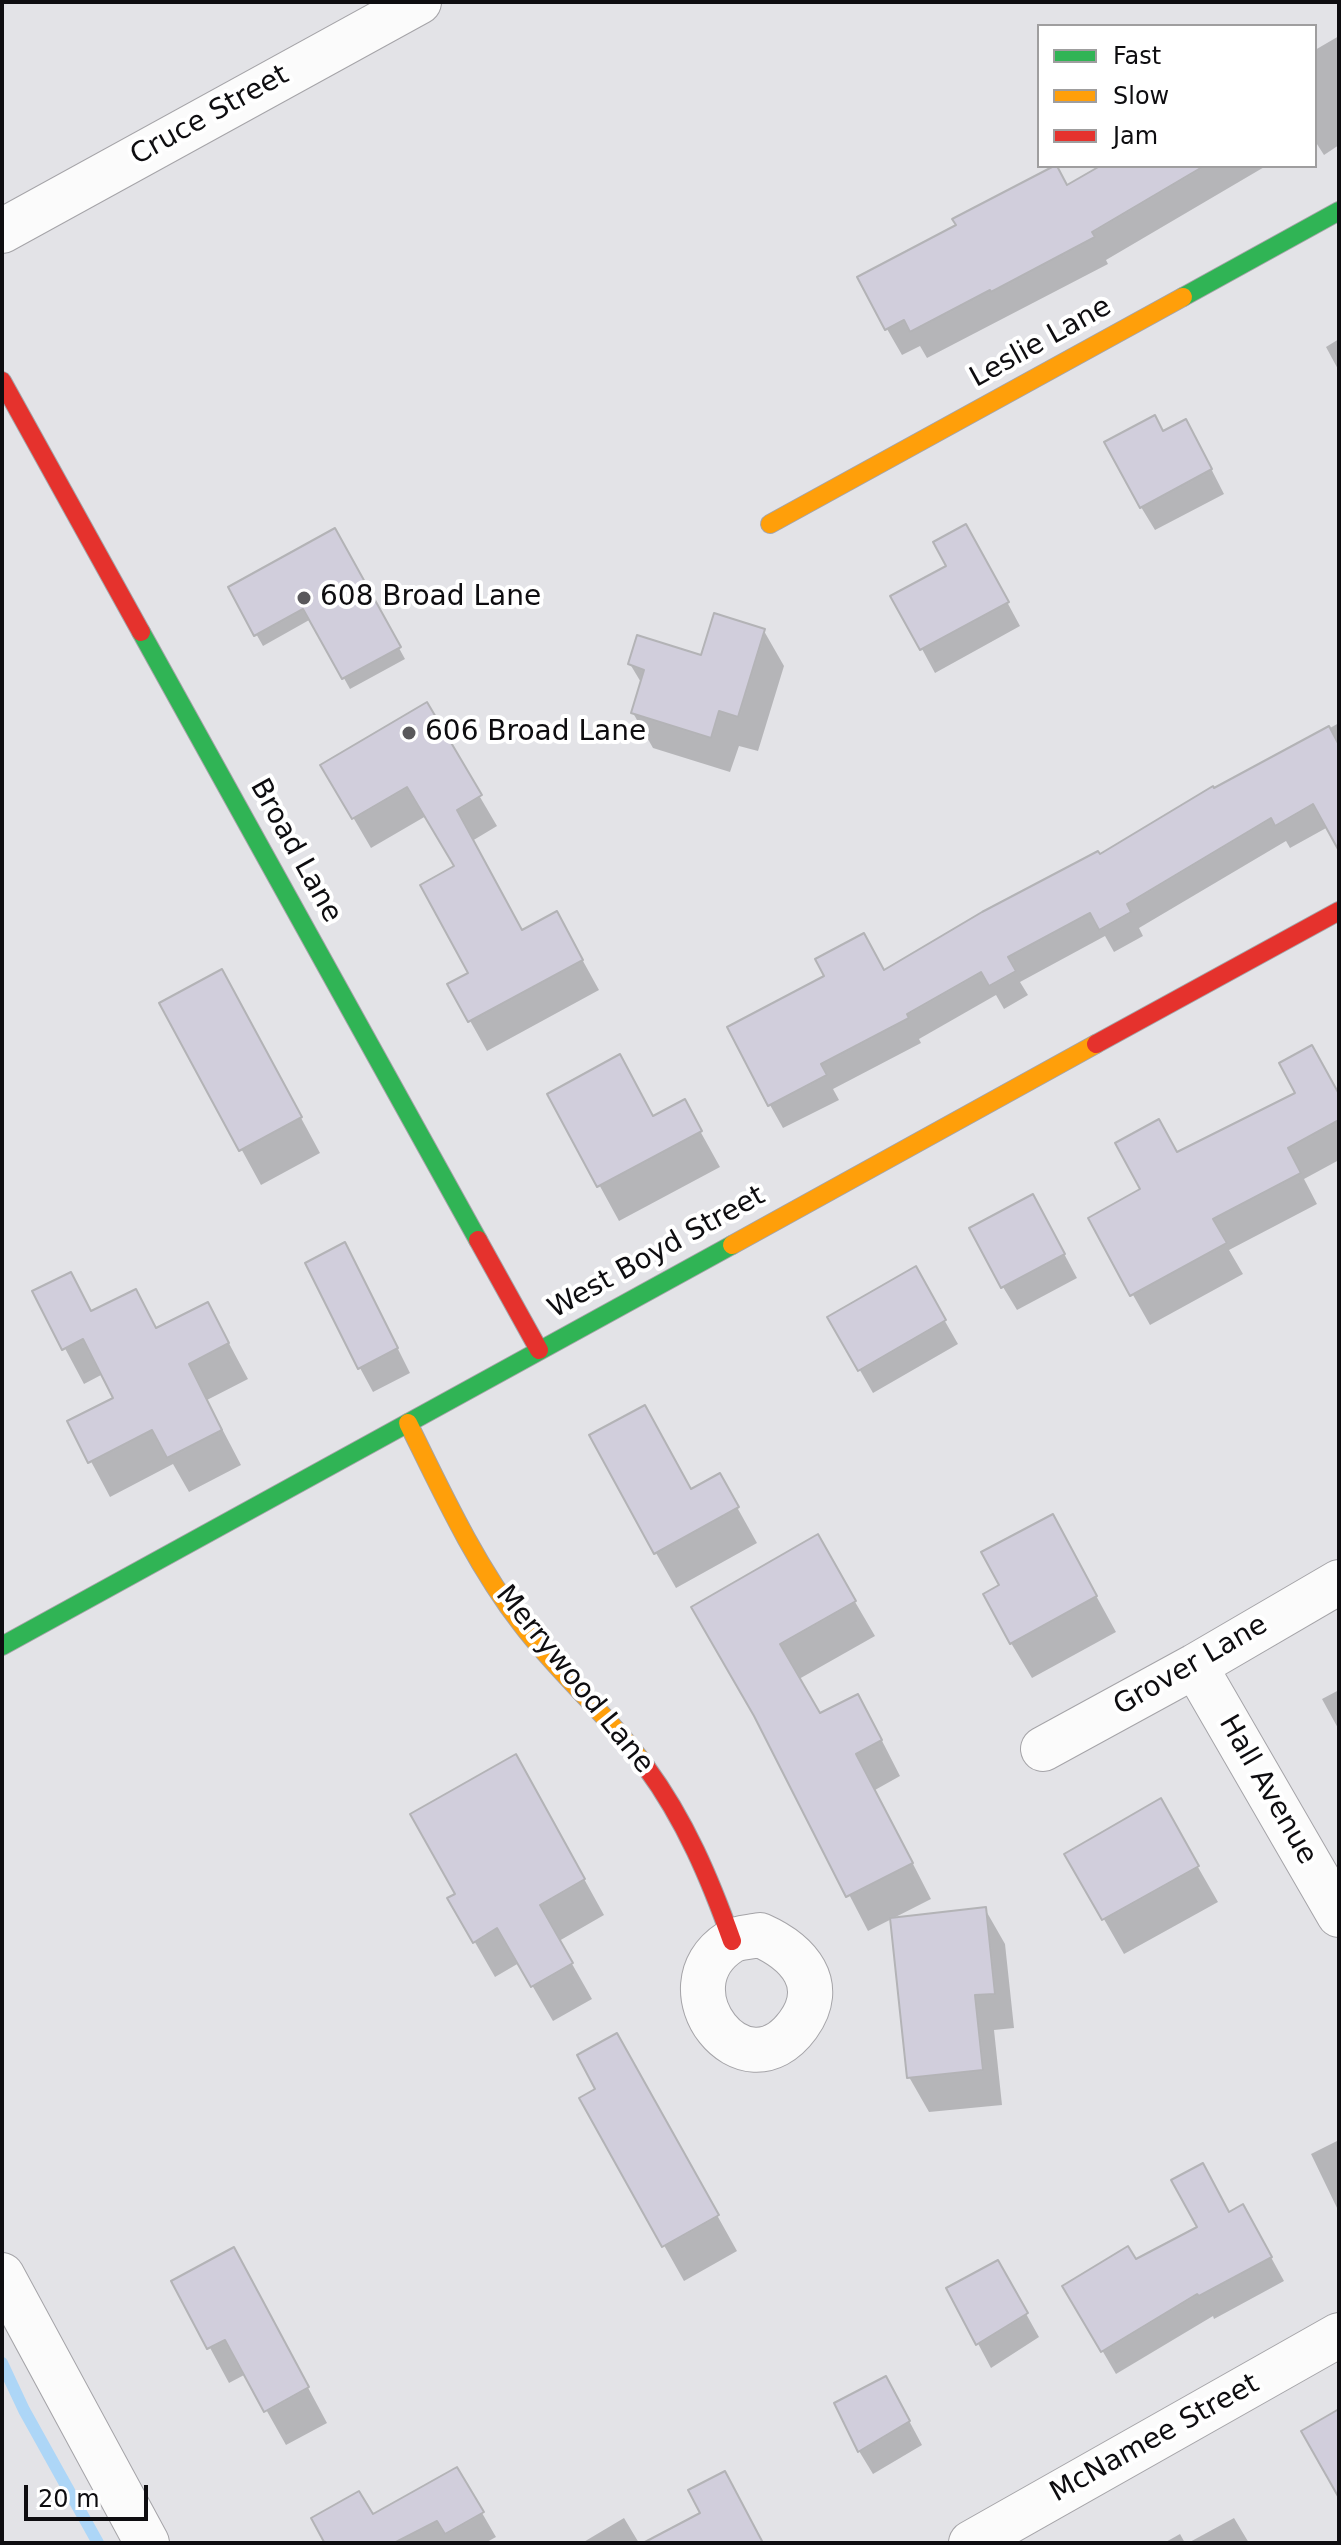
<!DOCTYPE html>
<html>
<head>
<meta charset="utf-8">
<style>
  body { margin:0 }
  #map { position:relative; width:1341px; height:2545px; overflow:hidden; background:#e3e3e7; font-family:"DejaVu Sans",sans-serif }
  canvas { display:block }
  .frame { position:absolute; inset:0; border:4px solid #0e0d10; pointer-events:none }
  .legend { position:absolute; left:1037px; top:24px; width:280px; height:144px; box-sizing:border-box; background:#fff; border:2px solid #9f9e9f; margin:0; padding:10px 14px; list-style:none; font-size:24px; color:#0e0d10 }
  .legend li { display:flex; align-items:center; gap:16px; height:40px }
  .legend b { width:40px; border:2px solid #9f9e9f }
  .scale { position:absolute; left:24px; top:2485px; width:124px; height:36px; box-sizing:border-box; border:4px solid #0e0d10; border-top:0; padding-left:10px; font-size:24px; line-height:28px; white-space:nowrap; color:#0e0d10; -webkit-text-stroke:6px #fff; paint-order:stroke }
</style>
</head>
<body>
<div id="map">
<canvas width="1341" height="2545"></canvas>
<div class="frame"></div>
<ul class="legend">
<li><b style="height:10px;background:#30b455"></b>Fast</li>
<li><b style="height:10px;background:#ff9f0a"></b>Slow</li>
<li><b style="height:10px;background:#e5322d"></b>Jam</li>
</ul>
<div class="scale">20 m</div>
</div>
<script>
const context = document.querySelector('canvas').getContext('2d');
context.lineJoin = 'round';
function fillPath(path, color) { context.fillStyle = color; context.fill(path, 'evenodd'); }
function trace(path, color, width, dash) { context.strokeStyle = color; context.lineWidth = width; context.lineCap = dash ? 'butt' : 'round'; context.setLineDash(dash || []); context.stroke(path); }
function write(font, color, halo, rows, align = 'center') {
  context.font = font + ' "DejaVu Sans",sans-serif'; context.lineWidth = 8; context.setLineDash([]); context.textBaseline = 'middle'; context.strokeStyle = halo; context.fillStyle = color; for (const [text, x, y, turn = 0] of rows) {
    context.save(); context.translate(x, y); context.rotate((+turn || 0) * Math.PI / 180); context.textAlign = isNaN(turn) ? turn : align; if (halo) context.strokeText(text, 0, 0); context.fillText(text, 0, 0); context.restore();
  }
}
const shadow = new Path2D(`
  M 1339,36 L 1339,145 L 1324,155 L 1315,141 L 1315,50 Z
  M 1104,166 L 1266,166 L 1106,260 L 1108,264 L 927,358 L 920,346 L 902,355 L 887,329 L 1067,188 Z
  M 1339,339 L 1339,371 L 1326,347 Z
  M 1163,433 L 1199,445 L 1224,494 L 1155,530 L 1141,507 Z
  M 334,530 L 405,659 L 350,689 L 311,619 L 263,646 L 230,588 Z
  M 979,550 L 1020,626 L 935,673 L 922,649 Z
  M 764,631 L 784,666 L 758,751 L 739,746 L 730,772 L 653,748 L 633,713 L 642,684 L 630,664 L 702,657 Z
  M 426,705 L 497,826 L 472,841 L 522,932 L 573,943 L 599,990 L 487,1051 L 450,985 L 470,973 L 456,867 L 426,816 L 371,848 L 323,766 Z
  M 1339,723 L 1339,834 L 1328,827 L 1290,848 L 1286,841 L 1139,928 L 1143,936 L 1114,952 L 1105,936 L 1020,982 L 1028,995 L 1004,1009 L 996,995 L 919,1039 L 921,1043 L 833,1089 L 839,1100 L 783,1128 L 770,1105 L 884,972 L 1099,856 Z
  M 162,1004 L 241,1007 L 320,1153 L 261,1185 Z
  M 550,1095 L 654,1118 L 684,1102 L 720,1167 L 619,1221 Z
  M 1339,1097 L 1339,1160 L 1304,1179 L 1317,1204 L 1229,1250 L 1243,1274 L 1150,1325 L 1090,1219 L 1143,1190 Z
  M 1046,1220 L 1077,1278 L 1017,1310 L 1003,1287 Z
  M 358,1269 L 410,1373 L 373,1392 L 360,1368 Z
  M 915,1269 L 958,1344 L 873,1393 L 830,1318 Z
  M 70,1274 L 92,1313 L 135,1291 L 158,1330 L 208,1304 L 248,1379 L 207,1400 L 241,1465 L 189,1492 L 173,1464 L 110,1497 L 70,1422 L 115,1399 L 103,1374 L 84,1384 L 35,1292 Z
  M 719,1475 L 757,1543 L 676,1588 L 656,1553 L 691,1491 Z
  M 817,1537 L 875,1636 L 799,1679 L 819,1716 L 877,1731 L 900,1776 L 875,1790 L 931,1899 L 868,1931 L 756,1715 L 694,1607 Z
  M 1072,1552 L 1116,1632 L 1032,1678 L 1011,1643 L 1002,1586 Z
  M 1339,1690 L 1339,1730 L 1322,1699 Z
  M 536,1792 L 604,1915 L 559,1941 L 592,1999 L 553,2021 L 519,1963 L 495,1977 L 450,1899 L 457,1895 Z
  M 1160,1801 L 1218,1902 L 1124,1954 L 1067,1855 Z
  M 985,1909 L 1005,1944 L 1014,2028 L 994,2030 L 1002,2105 L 929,2112 L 909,2077 Z
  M 636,2070 L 737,2251 L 684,2281 L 582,2099 Z
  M 1339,2140 L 1339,2212 L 1311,2154 Z
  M 1229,2214 L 1256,2230 L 1284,2281 L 1214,2319 L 1213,2316 L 1116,2374 L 1065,2287 L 1136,2262 Z
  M 997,2262 L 1039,2337 L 991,2368 L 949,2289 Z
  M 174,2281 L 253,2285 L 327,2423 L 286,2445 L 246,2374 L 229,2383 Z
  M 899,2402 L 922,2445 L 873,2474 L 859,2451 Z
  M 457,2470 L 496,2537 L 485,2543 L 327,2543 Z
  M 624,2518 L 639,2543 L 582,2543 Z
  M 1234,2518 L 1249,2543 L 1188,2543 Z
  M 1180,2534 L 1185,2543 L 1164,2543 Z`);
const stream = new Path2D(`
  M 2,2363 L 24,2410 L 98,2543`);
const building = new Path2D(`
  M 1054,166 L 1057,166 L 1067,185 L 1100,166 L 1204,166 L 1092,232 L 1095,237 L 991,292 L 990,290 L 910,332 L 904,320 L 885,330 L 857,277 L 956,225 L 952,219 Z
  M 1155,415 L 1163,431 L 1186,419 L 1212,469 L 1140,508 L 1104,442 Z
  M 966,524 L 1009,602 L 920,650 L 890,596 L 946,566 L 933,542 Z
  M 335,528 L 401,647 L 342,679 L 303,609 L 254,636 L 228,587 Z
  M 714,613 L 765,629 L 738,717 L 719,711 L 711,738 L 631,713 L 644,670 L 628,664 L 637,635 L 701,655 Z
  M 427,702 L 482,795 L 457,810 L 522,930 L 557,911 L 583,960 L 468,1022 L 447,984 L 468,973 L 420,885 L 454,866 L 407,787 L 352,819 L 320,765 Z
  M 1329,726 L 1339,745 L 1339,851 L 1313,804 L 1275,826 L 1271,818 L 1127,904 L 1131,912 L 1099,930 L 1090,913 L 1008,957 L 1016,971 L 989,986 L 981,972 L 907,1014 L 909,1018 L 821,1064 L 827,1075 L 768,1106 L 727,1027 L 824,976 L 815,959 L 864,933 L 884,970 L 982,912 L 1098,851 L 1100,854 L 1213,786 L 1214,788 Z
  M 222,969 L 302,1117 L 239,1151 L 159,1003 Z
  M 1312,1045 L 1339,1094 L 1339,1120 L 1288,1148 L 1301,1173 L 1213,1219 L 1227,1243 L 1130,1296 L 1088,1218 L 1140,1189 L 1115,1143 L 1159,1119 L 1177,1152 L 1295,1093 L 1279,1063 Z
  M 620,1054 L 653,1116 L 685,1099 L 702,1131 L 597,1187 L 547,1094 Z
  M 1033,1194 L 1065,1254 L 1001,1288 L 969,1228 Z
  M 345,1242 L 398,1348 L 358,1369 L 305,1263 Z
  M 916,1266 L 946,1320 L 858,1371 L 827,1317 Z
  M 71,1272 L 91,1311 L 136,1289 L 156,1328 L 208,1302 L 229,1343 L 189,1364 L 222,1430 L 167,1458 L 152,1430 L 88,1463 L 67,1421 L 113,1398 L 83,1339 L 62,1350 L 32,1291 Z
  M 645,1405 L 691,1489 L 720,1473 L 739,1507 L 654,1554 L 589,1435 Z
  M 1053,1514 L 1097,1596 L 1010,1644 L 983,1594 L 999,1585 L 981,1552 Z
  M 818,1534 L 856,1601 L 780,1644 L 820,1713 L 858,1694 L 882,1740 L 856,1754 L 913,1863 L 846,1897 L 754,1716 L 691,1607 Z
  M 516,1754 L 585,1879 L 540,1905 L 573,1963 L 531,1987 L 497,1928 L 473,1943 L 447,1898 L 455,1894 L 410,1814 Z
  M 1161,1798 L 1199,1866 L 1102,1920 L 1064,1854 Z
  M 986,1907 L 995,1994 L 975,1995 L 983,2070 L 907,2078 L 890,1918 Z
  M 617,2033 L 719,2215 L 662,2247 L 579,2098 L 595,2089 L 577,2055 Z
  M 1203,2163 L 1229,2212 L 1243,2204 L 1272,2257 L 1199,2296 L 1197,2294 L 1101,2352 L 1062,2286 L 1128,2246 L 1136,2259 L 1197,2227 L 1171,2180 Z
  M 234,2247 L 309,2387 L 264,2412 L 225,2340 L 207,2349 L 171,2281 Z
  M 998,2260 L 1028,2313 L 976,2345 L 946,2288 Z
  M 886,2376 L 910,2421 L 858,2452 L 834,2403 Z
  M 1339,2409 L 1339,2498 L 1301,2431 Z
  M 457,2467 L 484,2512 L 445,2534 L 437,2521 L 394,2543 L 322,2543 L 324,2542 L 311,2518 L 359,2491 L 373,2514 Z
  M 725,2471 L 763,2543 L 643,2543 L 700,2513 L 688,2490 Z`);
const street = new Path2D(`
  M 2,231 L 419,2
  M 1195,1666 L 1339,1915
  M 1043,1749 L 1195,1666 L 1339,1582
  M 760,1935 C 798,1952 828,1984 798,2025 C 744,2099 659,1988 730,1942 C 738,1937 751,1937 760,1935 Z
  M 2,2275 L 147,2543
  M 971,2543 L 1339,2335`);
const fast = new Path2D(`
  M 1183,297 L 1339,211
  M 141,632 L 478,1240
  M 2,1646 L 732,1245`);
const slow = new Path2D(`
  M 770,524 L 1183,297
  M 732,1245 L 1096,1044
  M 408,1423 C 442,1492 475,1564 522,1625 C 560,1675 609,1716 646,1767`);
const jam = new Path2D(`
  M 2,381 L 141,632
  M 1096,1044 L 1339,911
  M 478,1240 L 539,1350
  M 646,1767 C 685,1820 710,1879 732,1941`);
const markers = [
  [304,598,8,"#59585b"],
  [409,733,8,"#59585b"]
];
const streetNames = [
  ["Cruce Street",210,116,-29],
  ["Leslie Lane",1041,343,-29],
  ["Broad Lane",295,851,61],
  ["West Boyd Street",657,1253,-29],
  ["Grover Lane",1191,1666,-30],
  ["Merrywood Lane",574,1680,51],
  ["Hall Avenue",1267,1790,60],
  ["McNamee Street",1155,2439,-29]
];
const poiNames = [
  ["608 Broad Lane",320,598],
  ["606 Broad Lane",425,733]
];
fillPath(shadow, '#0003');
trace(stream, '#add6f7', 12);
fillPath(building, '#d1cedc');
trace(building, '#b3b3b6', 2);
trace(street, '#a5a4a8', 46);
trace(fast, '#a5a4a8', 20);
trace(slow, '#a5a4a8', 20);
trace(jam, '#a5a4a8', 20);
trace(street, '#fbfbfb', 44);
trace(fast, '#30b455', 18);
trace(slow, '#ff9f0a', 18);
trace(jam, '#e5322d', 18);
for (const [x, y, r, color] of markers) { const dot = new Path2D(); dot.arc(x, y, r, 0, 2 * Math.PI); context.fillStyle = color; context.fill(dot); trace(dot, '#fff', 3); }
write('28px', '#0e0d10', '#fff', streetNames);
write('28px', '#0e0d10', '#fff', poiNames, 'left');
</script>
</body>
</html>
